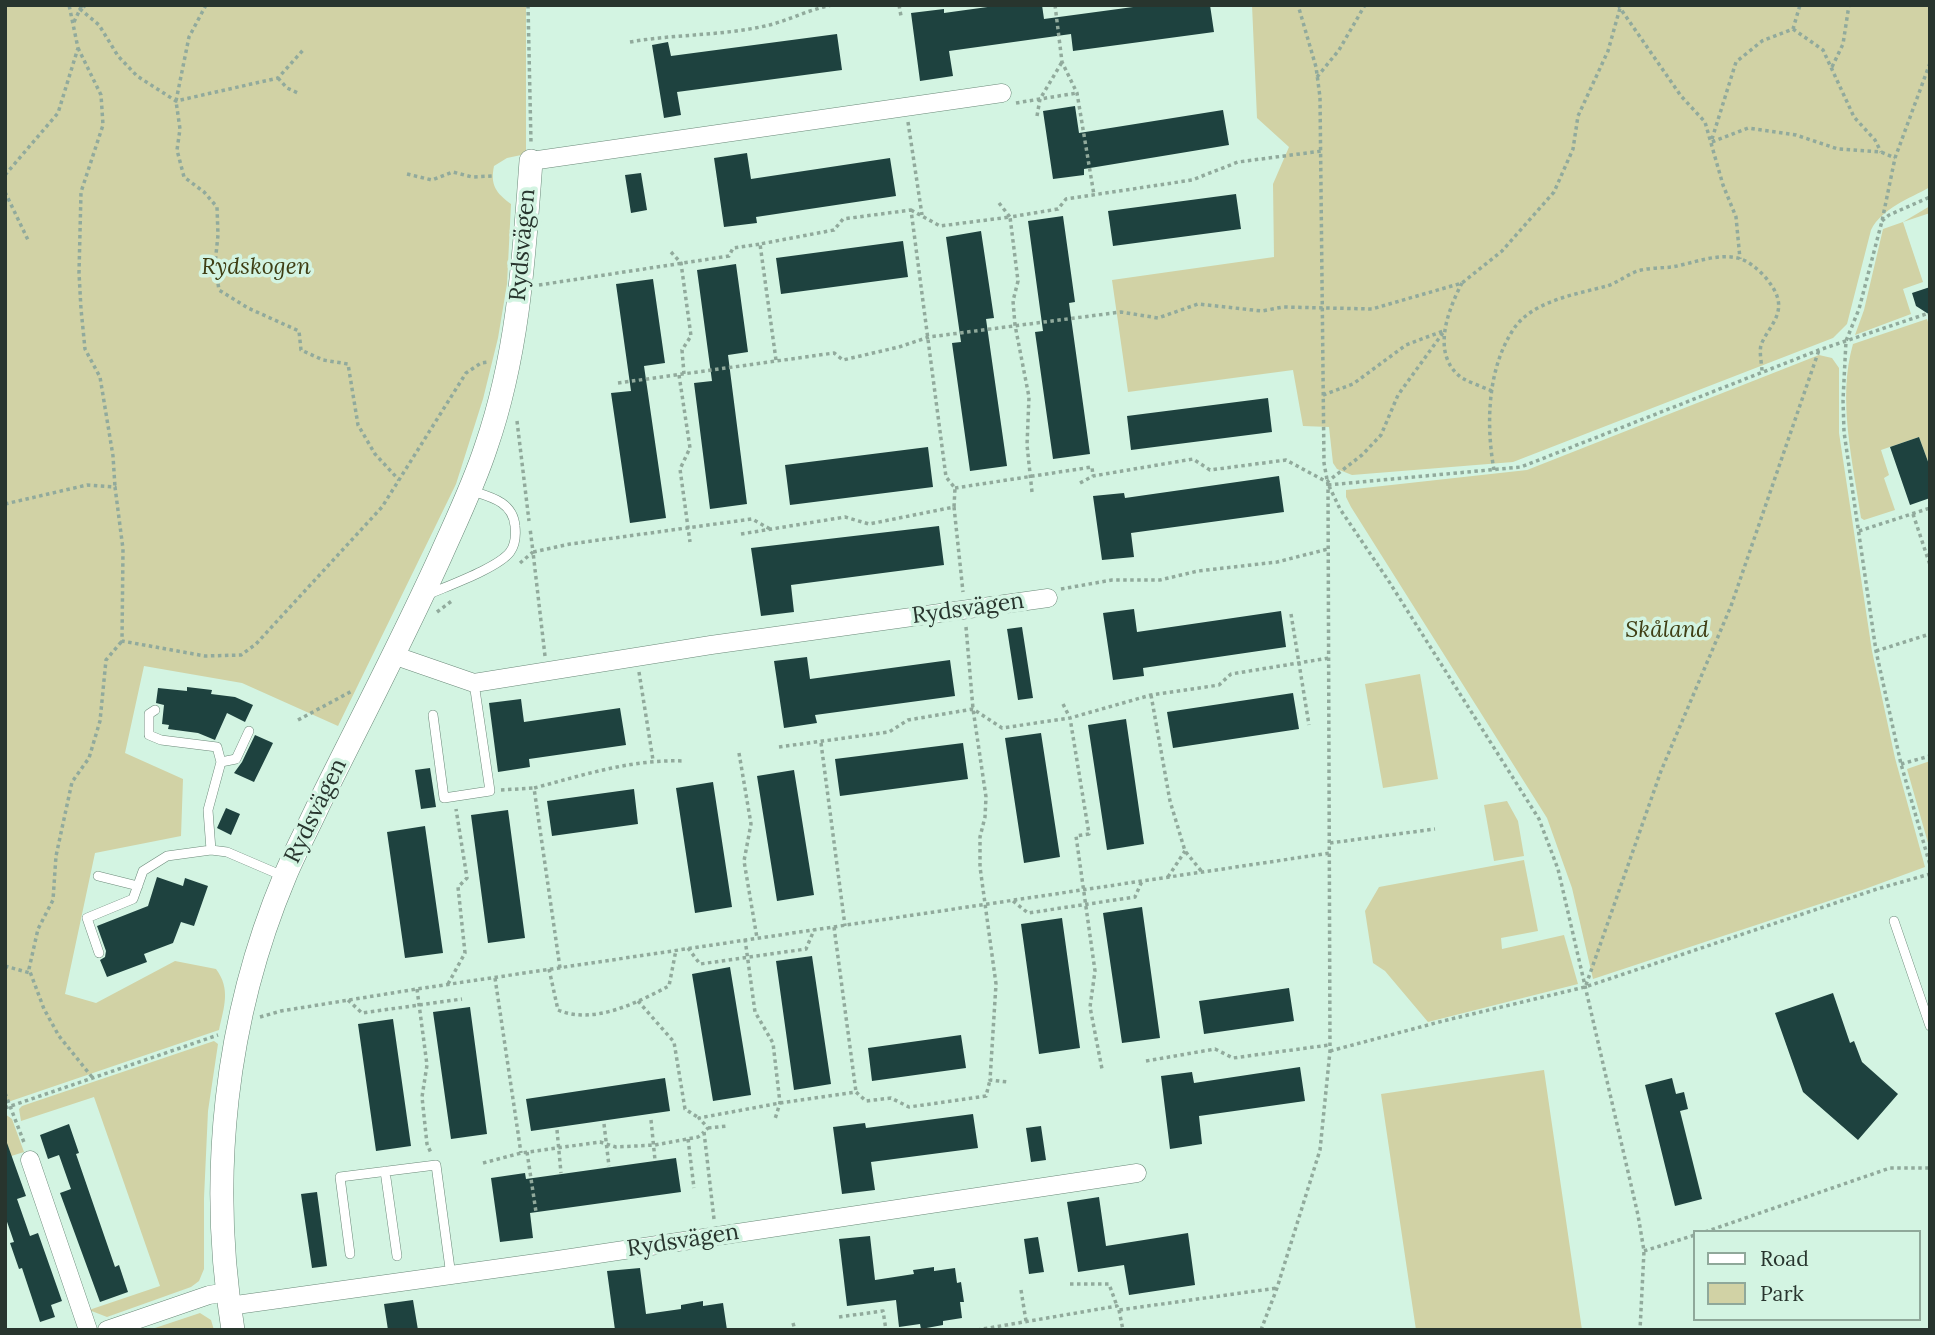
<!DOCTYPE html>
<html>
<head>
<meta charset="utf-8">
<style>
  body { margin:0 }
  #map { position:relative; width:1935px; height:1335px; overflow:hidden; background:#d3f4e2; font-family:Lora,serif }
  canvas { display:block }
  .frame { position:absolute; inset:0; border:7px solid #28352e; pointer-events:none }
  .legend { position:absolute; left:1693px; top:1230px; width:228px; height:91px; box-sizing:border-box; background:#d3f4e2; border:2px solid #8fa89a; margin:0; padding:9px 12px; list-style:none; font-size:21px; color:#28352e }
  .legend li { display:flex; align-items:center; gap:14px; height:35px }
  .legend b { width:35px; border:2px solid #8fa89a }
</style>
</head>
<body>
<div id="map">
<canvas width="1935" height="1335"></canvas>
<div class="frame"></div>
<ul class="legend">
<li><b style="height:9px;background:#fff"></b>Road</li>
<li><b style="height:19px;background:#d1d2a5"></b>Park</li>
</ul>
</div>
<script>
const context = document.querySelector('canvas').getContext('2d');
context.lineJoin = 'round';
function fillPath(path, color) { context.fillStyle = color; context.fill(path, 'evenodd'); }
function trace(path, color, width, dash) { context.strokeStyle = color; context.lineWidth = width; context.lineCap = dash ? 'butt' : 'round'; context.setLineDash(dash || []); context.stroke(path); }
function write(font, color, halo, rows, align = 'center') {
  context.font = font + ' Lora,serif'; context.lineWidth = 7; context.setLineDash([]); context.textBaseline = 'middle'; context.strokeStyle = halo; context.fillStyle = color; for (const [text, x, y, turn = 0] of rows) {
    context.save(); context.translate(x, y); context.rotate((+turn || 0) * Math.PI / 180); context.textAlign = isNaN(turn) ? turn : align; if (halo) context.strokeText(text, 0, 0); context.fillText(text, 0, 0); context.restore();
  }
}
const green = new Path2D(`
  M 5,5 L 526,5 L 526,154 L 507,158 L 494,166 C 490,185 496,193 511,204 L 507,284 L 498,338 L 483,399 L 456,484 L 338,726 L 242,683 L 144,666 L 125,753 L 183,779 L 181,836 L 95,853 L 65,994 L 96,1003 L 175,961 L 216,969 C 231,989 224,1007 219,1030 L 5,1103 Z
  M 1252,5 L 1930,5 L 1930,187 C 1909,199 1882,208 1871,230 L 1847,324 L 1833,338 L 1513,462 L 1352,475 L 1337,469 L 1333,463 L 1329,427 L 1303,426 L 1293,370 L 1128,392 L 1112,280 L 1274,257 L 1273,184 L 1289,147 L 1257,118 Z
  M 1930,206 L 1930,213 L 1903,222 L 1923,282 L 1903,289 L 1911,314 L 1855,335 L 1864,310 L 1883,229 L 1903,222 Z
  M 1927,319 L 1930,328 L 1930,467 L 1919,437 L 1881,450 L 1889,475 L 1884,478 L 1895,510 L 1864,520 L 1861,518 C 1853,462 1837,399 1853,344 Z
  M 1819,355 L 1832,358 L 1839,368 L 1839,433 L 1872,651 L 1895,758 L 1925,867 L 1865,889 L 1593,979 L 1572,888 L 1547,818 L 1351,507 L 1346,497 L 1346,490 L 1527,470 Z
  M 1420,674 L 1438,779 L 1383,788 L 1365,684 Z
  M 1930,761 L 1930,850 L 1907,769 Z
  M 1507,801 L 1518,821 L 1524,856 L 1494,861 L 1484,805 Z
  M 1524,860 L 1538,931 L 1501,938 L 1502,949 L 1564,935 L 1578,984 L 1428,1022 L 1385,971 L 1373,963 L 1365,911 L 1379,887 Z
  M 214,1041 L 218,1044 L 208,1111 L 204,1198 L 204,1269 L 199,1281 L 191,1287 L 107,1317 L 89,1310 L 160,1286 L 94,1097 L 21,1121 L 19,1109 L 22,1106 Z
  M 1544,1070 L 1582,1330 L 1416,1330 L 1381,1094 Z
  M 5,1114 L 12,1119 L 24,1152 L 5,1158 Z
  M 200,1313 L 211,1320 L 214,1330 L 149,1330 Z`);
const building = new Path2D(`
  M 1002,5 L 1042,5 L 1044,19 L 1148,5 L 1210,5 L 1214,32 L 1073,51 L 1071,34 L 949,51 L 953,76 L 920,81 L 911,13 L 944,9 L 944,13 Z
  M 837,34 L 842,70 L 677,92 L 681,115 L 664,118 L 652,45 L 668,42 L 671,56 Z
  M 1075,106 L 1079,133 L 1223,110 L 1229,145 L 1084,169 L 1084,175 L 1053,179 L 1043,111 Z
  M 747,153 L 751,179 L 890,158 L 896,196 L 756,217 L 757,223 L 724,227 L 714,158 Z
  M 641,173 L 647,210 L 631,213 L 625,175 Z
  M 1236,194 L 1241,229 L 1113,246 L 1108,211 Z
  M 1063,216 L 1075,302 L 1069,303 L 1090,454 L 1053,459 L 1035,332 L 1043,331 L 1028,221 Z
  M 981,231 L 994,318 L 986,319 L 1007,466 L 970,471 L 952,343 L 961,342 L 946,237 Z
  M 903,241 L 908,277 L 781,294 L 776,258 Z
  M 736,264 L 748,352 L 728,355 L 747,504 L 710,509 L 694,383 L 712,381 L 697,270 Z
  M 653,279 L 665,363 L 644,366 L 666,518 L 630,523 L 611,393 L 631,391 L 616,284 Z
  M 1930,287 L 1930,315 L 1916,306 L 1912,293 Z
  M 1268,398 L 1272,432 L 1131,450 L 1127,416 Z
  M 1919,437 L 1930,467 L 1930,498 L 1910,505 L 1890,447 Z
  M 928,447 L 933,487 L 790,505 L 785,465 Z
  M 1279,476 L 1284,512 L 1131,533 L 1134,557 L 1102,560 L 1093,496 L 1124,493 L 1125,498 Z
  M 939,526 L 944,565 L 791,585 L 794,612 L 761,616 L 751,548 Z
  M 1134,609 L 1137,632 L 1281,611 L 1286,647 L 1143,668 L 1144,676 L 1113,680 L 1103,613 Z
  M 1022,627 L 1033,698 L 1018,700 L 1007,629 Z
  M 807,657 L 810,679 L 950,660 L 955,696 L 815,715 L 817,723 L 784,728 L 774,661 Z
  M 187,687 L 212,690 L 211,694 L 235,697 L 253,705 L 245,722 L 227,713 L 215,740 L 198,733 L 168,729 L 169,725 L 162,724 L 164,705 L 156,703 L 158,688 L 187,691 Z
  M 1293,693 L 1299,729 L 1173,748 L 1167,712 Z
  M 521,699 L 524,722 L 620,708 L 626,745 L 529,759 L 530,767 L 498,772 L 489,703 Z
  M 1126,719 L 1144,844 L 1107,850 L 1088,725 Z
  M 1041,733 L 1060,857 L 1024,863 L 1005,738 Z
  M 255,735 L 273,743 L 254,782 L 234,773 L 242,762 Z
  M 963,743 L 968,779 L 840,796 L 835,759 Z
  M 430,768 L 436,807 L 421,809 L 415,770 Z
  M 794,770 L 814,895 L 777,901 L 757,776 Z
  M 713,782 L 732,907 L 695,913 L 676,788 Z
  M 634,789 L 638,824 L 552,836 L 547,801 Z
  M 226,808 L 240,814 L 231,835 L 217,828 Z
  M 508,810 L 525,938 L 488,943 L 471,815 Z
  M 425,826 L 443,953 L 405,958 L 387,832 Z
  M 157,877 L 183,886 L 185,878 L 208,886 L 194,926 L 181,922 L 173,943 L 144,954 L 147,962 L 107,977 L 100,960 L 105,957 L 106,951 L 97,926 L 148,906 Z
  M 1142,907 L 1160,1038 L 1122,1043 L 1103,913 Z
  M 1062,918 L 1080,1048 L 1039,1054 L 1021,924 Z
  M 812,956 L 831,1084 L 794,1090 L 776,961 Z
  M 730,967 L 751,1095 L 713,1101 L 692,974 Z
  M 1289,988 L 1294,1021 L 1204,1034 L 1199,1001 Z
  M 1833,993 L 1850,1043 L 1854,1041 L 1862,1062 L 1898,1094 L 1858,1140 L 1803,1092 L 1775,1013 Z
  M 470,1007 L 487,1134 L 451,1139 L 433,1012 Z
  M 393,1019 L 411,1146 L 376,1151 L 358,1024 Z
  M 961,1035 L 966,1068 L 872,1081 L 868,1048 Z
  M 1300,1067 L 1305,1101 L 1199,1116 L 1202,1144 L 1170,1149 L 1161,1076 L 1192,1072 L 1194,1083 Z
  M 665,1078 L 670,1111 L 531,1131 L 526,1099 Z
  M 1672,1078 L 1676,1094 L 1684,1092 L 1688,1109 L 1680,1111 L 1702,1199 L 1675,1206 L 1645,1085 Z
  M 973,1114 L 978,1148 L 871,1162 L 875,1190 L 842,1194 L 833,1127 L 865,1123 L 866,1128 Z
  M 69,1124 L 79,1153 L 76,1154 L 115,1267 L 119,1265 L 128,1292 L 100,1302 L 60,1193 L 71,1189 L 59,1155 L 48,1159 L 40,1135 Z
  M 1041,1126 L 1046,1160 L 1031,1162 L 1026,1128 Z
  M 7,1143 L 26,1196 L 17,1199 L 30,1236 L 38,1233 L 62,1301 L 51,1305 L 55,1317 L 40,1322 L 22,1268 L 19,1269 L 10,1243 L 14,1242 L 5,1216 L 5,1144 Z
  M 676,1158 L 681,1192 L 530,1213 L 533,1238 L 500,1242 L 491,1178 L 525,1173 L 526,1179 Z
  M 317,1192 L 327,1266 L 312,1268 L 301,1194 Z
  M 1099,1197 L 1106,1246 L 1188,1233 L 1195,1285 L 1129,1295 L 1124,1265 L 1078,1272 L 1067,1202 Z
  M 870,1236 L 875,1280 L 914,1274 L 913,1270 L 934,1267 L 934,1271 L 955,1268 L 957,1283 L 961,1282 L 964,1302 L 960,1302 L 962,1318 L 943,1321 L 943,1325 L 921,1329 L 920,1324 L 899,1327 L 896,1300 L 847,1306 L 839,1239 Z
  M 1038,1237 L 1044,1272 L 1029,1274 L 1024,1239 Z
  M 640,1268 L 646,1314 L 681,1309 L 681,1305 L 703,1301 L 703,1306 L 723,1303 L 727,1330 L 615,1330 L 607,1271 Z
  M 413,1300 L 418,1330 L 388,1330 L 384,1304 Z`);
const path = new Path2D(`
  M 86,5 L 80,9 L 99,25 L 118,56 L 137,76 L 176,101 L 278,78 L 304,49
  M 206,5 L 189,37 L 176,101 L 180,129 L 177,150 L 184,177 L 204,192 L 217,207 L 218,235 L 215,264 L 219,290 L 248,308 L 299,331 L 301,350 L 323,360 L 348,364 L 358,425 L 375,454 L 399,480
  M 528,5 L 531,143
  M 899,5 L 901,16
  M 1055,5 L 1062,62 L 1077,93 L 1094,195
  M 1618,5 L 1681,96 L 1705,122 L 1723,185 L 1736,217 L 1740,259
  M 74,22 L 82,5
  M 1793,29 L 1823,50 L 1854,117 L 1875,140 L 1881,152
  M 630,42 C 675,34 720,36 765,26 C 788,21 809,9 833,5
  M 78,48 L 101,95 L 103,125 L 81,192 L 79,273 L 81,309 L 85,349 L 100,377 L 113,456 L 115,487
  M 1930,63 L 1895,158 L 1882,221 L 1859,309 L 1846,341 L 1843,400 L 1844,432 L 1876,651 L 1901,764 L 1930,865
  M 1832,67 L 1843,44 L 1849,5
  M 1317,77 L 1339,50 L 1365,5
  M 278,78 L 287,88 L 298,93
  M 1016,103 L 1040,99 L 1062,62
  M 1037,116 L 1040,99 L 1077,93
  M 908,122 L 922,215
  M 1712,139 L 1736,62 L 1762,41 L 1793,29 L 1800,5
  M 1712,142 L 1748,128 L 1796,135 L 1838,149 L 1881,152 L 1895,158
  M 407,174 L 432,180 L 453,172 L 472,177 L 492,176
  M 5,175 L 58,113 L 78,48 L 69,5
  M 5,192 L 28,240
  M 999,203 L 1010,217 L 1058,209 L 1066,199 L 1192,180 L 1238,162 L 1322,151
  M 911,210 L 940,226 L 1010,217 L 1018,281 L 1013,301 L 1015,325 L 1029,397 L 1027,445 L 1032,492
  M 1882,221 L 1889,215 L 1930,197
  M 671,252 L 681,263 L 691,336 L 682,350 L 684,374
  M 1462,283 C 1448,310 1430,355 1462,378 C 1471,383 1483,387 1492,391
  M 539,285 L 729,256 L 733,248 L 760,244
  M 776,360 L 760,244 L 834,230 L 843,219 L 911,210 L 946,477 L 955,488 L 954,507
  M 679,375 L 690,448 L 680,469 L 690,542
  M 618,383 L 834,353 L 843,360 L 899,347 L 929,337 L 1121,312 L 1158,318 L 1198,304 L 1262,311 L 1283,307 L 1372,309 L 1462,283 L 1502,251 L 1554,192 L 1573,149 L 1578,116 L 1608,51 L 1620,8
  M 1323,395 L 1353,384 L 1406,345 L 1443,331
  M 517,421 L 529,521
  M 1494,470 C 1486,425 1487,370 1513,330 C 1531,301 1577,294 1607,286 C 1619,282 1629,273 1641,270 C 1651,268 1662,268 1672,267 C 1694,263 1719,252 1741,259 C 1755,264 1772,282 1777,296 C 1784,316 1767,329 1761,345 C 1759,353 1762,364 1762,372
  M 1080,483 L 1093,476 L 1193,459 L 1210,470 L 1286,460 L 1327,482 L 1362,455 L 1381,435 L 1398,395 L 1445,330
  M 1328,485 L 1521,467 L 1819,350 L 1929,313 L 1930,316
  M 1329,486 L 1340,509 L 1388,580 L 1539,819 L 1558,869 L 1638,1215 L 1644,1251 L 1640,1330
  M 955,488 L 1092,467 L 1093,476
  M 5,504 L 87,485 L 115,487 L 123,549 L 122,641 L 205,656 L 241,655 L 256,644 L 382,507 L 466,373 L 481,363 L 488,362
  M 1913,514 L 1930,565
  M 1859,531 L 1930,508
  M 741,534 L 845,517 L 869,524 L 954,507 L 963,592
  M 520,563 L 533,552 L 530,528
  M 1061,589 L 1112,580 L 1160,580 L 1198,571 L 1277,562 L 1328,549
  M 437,612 L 453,600
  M 1291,614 L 1309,725
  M 966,627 L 973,709 L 986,797 L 985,817 L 980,837 L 980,867 L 996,984 L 990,1080 L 1008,1082
  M 1876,651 L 1930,634
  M 545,656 L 533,552 L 570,544 L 752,519 L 770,529
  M 639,672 L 653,760
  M 1151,695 L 1170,801 L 1185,851 L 1202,872
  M 1063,704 L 1070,718 L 1089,834 L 1076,836 L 1095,971 L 1090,1007 L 1102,1069
  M 298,720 L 352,691
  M 821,743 L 845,926
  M 779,747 L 889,732 L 908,720 L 973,709 L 1002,728 L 1070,718 L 1151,695 L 1219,685 L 1231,674 L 1329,658
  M 739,753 L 751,824 L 744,861 L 757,938
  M 1901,764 L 1930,756
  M 501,790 L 534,788
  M 1330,843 L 1435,829
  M 1168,877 L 1185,851
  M 1013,901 L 1028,913 L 1135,897 L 1142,881
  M 834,927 L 856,1092
  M 745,939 L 755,1012 L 773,1043 L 780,1103 L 775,1119
  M 688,948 L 700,964 L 806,949 L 814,930
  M 5,966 L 30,973
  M 560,968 L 534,788 C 584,775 631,759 684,761
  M 549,969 L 558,1010 C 594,1025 636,1003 669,986 L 676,950
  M 495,978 L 521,1153
  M 448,984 L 465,953 L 458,887 L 467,878 L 456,809
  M 1586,985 L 1661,771 L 1731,606 L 1819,350
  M 417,989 L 427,1065 L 422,1097 L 427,1144 L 431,1153
  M 348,1000 L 362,1013 L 462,999
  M 638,1001 L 674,1042 L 685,1109 L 699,1118
  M 260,1017 L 281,1011 L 417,989 L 1330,853
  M 1330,1051 L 1443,1021 L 1585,987 L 1877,889 L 1930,874
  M 1146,1061 L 1215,1049 L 1233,1058 L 1329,1045
  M 92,1077 L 59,1036 L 44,1009 L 29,969 L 38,929 L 53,900 L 56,856 L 72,782 L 89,758 L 100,721 L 106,660 L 122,641
  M 5,1093 L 25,1145
  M 5,1108 L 218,1035
  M 651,1120 L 655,1160
  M 604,1124 L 609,1166
  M 708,1128 L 727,1126
  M 557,1130 L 561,1173
  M 688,1139 L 694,1188
  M 527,1152 L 536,1212
  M 483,1163 L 521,1153 L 600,1142 L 616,1147 L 655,1145 L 698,1137 L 704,1132
  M 714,1219 L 704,1132 L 708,1128 L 699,1118 L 780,1103 L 856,1092 L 866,1101 L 891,1098 L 909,1107 L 986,1096 L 990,1080
  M 1705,1232 L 1890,1168 L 1930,1168
  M 1644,1251 L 1695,1235
  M 1070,1284 L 1109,1284 L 1117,1306
  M 1021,1290 L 1026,1321
  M 1119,1310 L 1123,1330
  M 839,1317 L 883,1311 L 886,1330
  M 793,1323 L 795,1330
  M 977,1330 L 1117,1306 L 1119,1310 L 1277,1288
  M 1261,1330 L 1277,1288 L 1320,1150 L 1330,1051 L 1328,485 L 1324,463 L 1320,97 L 1316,67 L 1298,5`);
const service = new Path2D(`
  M 427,595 C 447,586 498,568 510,552 C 516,544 516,535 515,526 C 513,502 491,497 472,491
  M 155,710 L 149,714 L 149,735 L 161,740 L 217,747 L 221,762
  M 433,715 L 444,798 L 490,791 L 474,683
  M 211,850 L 208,810 L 221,762 L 236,759 L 249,731
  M 98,876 L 138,886
  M 1894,921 L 1930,1026
  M 99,953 L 87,918 L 133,899 L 143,871 L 167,856 L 211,850 L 227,852 L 283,876
  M 385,1171 L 397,1256
  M 350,1254 L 340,1177 L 436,1165 L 451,1276`);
const minor = new Path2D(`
  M 531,161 L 1002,93
  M 393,655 L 474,683 L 711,645 L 1048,598
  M 30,1160 L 88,1330
  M 229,1306 L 551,1261 L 1137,1173
  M 107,1330 L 209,1295 L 227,1292`);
const tertiary = new Path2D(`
  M 233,1330 C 208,1178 225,1018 285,876 C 295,852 308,828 319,804 C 360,721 403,639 441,555 C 457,519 474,484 486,447 C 518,355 524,258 531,161`);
const streetNames = [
  ["Rydsvägen",523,245,-85],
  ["Rydsvägen",968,609,-8],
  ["Rydsvägen",316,811,-64],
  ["Rydsvägen",683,1241,-9]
];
const parkNames = [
  ["Rydskogen",256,267],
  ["Skåland",1667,630]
];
fillPath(green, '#d1d2a5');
fillPath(building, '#1e423f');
trace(service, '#6b8979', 10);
trace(minor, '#6b8979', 19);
trace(tertiary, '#6b8979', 24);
trace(path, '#91aa9c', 3.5, [3.5, 3.5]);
trace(service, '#fff', 9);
trace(minor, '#fff', 18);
trace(tertiary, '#fff', 23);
write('23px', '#28352e', '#d3f4e2', streetNames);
write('italic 23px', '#3f3e14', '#d3f4e2', parkNames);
</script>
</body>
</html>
